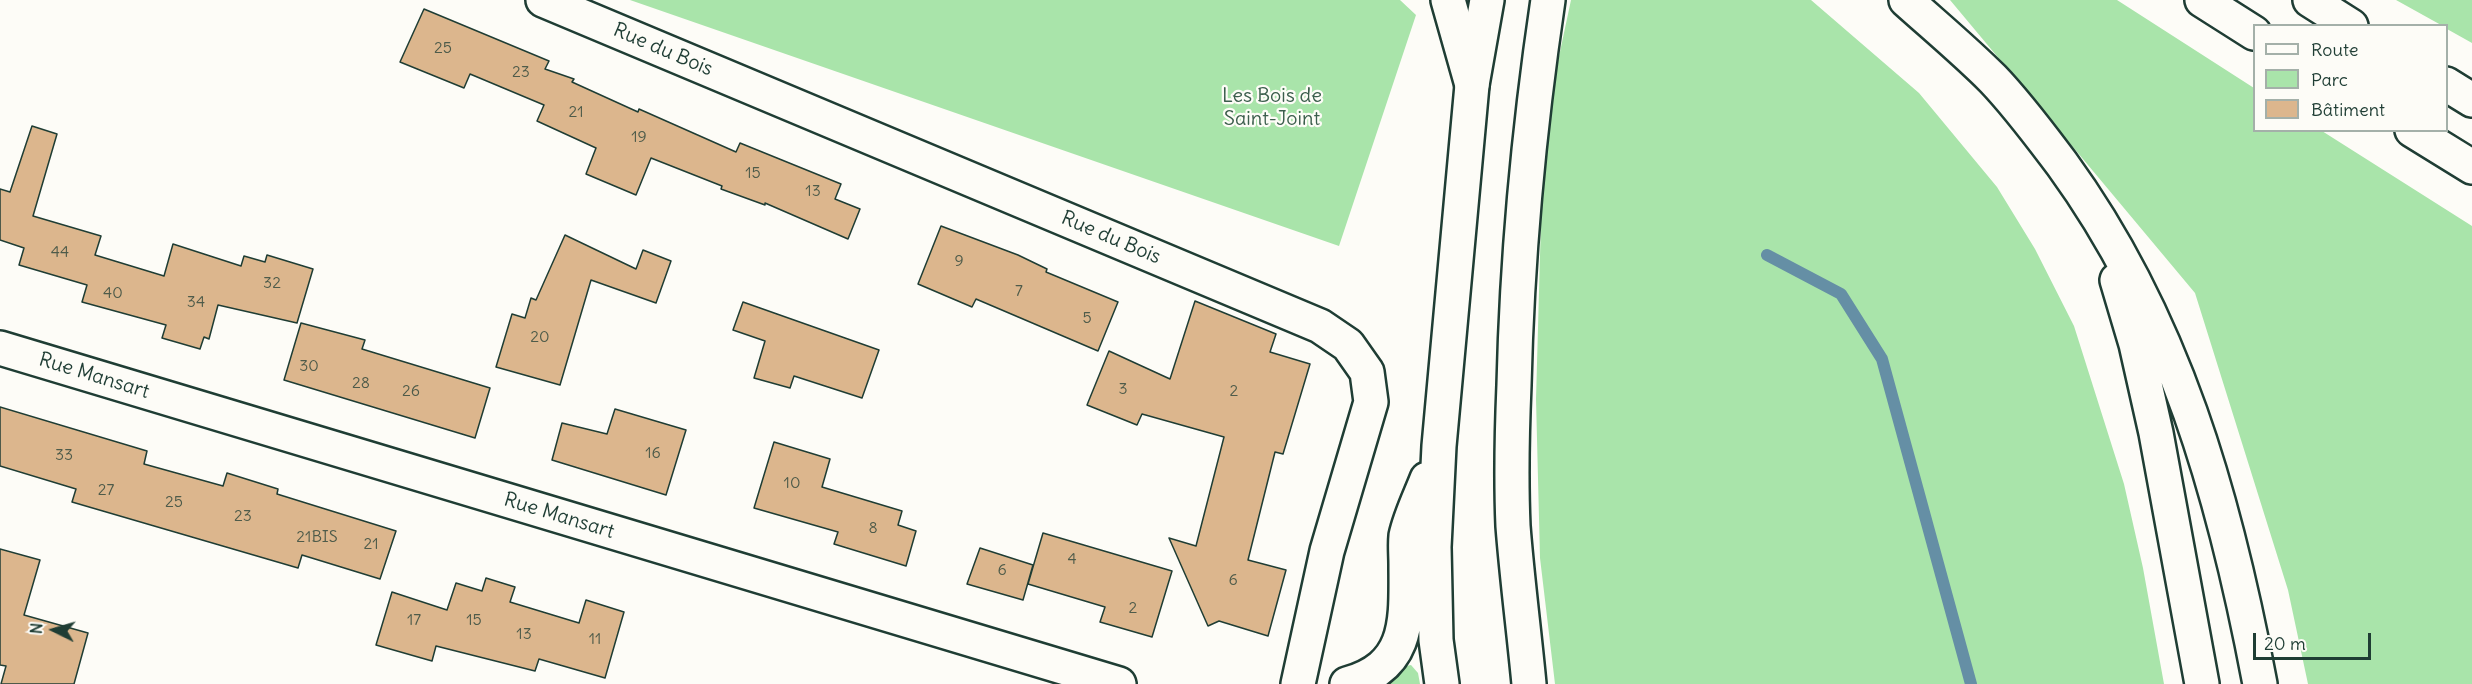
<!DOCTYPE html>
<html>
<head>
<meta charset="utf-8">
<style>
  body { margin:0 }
  #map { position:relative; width:2472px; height:684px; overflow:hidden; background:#fdfcf7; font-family:Delius,sans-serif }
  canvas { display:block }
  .legend { position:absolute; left:2253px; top:24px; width:195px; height:108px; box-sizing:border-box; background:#fdfcf7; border:2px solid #a4b0a9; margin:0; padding:8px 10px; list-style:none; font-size:18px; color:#1f3d34 }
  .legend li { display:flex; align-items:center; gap:12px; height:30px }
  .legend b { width:30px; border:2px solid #a4b0a9 }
  .north { position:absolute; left:24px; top:600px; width:60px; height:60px; -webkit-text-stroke:4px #fdfcf7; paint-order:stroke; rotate:275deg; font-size:16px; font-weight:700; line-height:24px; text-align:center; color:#1f3d34 }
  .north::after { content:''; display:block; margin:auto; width:21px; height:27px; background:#1f3d34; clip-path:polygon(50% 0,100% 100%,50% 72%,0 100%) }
  .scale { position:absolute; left:2253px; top:633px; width:118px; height:27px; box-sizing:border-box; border:3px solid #1f3d34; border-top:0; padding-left:8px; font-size:18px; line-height:21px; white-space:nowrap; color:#1f3d34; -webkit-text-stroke:4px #fdfcf7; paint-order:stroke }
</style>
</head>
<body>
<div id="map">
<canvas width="2472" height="684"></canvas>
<ul class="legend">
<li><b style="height:8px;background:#fdfcf7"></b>Route</li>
<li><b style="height:16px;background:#a9e4aa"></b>Parc</li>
<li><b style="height:16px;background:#dcb68d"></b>Bâtiment</li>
</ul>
<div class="north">N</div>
<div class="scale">20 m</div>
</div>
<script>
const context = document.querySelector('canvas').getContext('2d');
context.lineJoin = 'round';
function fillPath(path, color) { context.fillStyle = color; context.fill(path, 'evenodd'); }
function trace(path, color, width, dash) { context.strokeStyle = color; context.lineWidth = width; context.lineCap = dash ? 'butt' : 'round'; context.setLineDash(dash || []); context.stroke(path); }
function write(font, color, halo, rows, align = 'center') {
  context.font = font + ' Delius,sans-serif'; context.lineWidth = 4.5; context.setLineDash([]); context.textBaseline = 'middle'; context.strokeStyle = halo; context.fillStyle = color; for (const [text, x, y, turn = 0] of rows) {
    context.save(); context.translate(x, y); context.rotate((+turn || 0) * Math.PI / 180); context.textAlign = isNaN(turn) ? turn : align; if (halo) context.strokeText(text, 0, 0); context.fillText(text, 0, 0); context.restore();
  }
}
const green = new Path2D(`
  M 630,0 L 1400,0 L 1416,15 L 1339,246 Z
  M 1571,0 L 1811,0 L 1919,93 L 1997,187 L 2035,249 L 2074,326 L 2124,484 L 2143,568 L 2164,684 L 1555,684 L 1540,558 L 1536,399 L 1542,184 L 1558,61 Z
  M 1950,0 L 2117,0 L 2254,88 L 2254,130 L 2322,131 L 2472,226 L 2472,684 L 2308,684 L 2288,590 L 2195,293 Z
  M 2396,0 L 2472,0 L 2472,43 L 2447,29 L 2446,26 L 2441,25 Z
  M 1411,665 L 1418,673 L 1420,684 L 1385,684 L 1406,666 Z`);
const stream = new Path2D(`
  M 1767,255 L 1841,294 L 1882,359 L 1971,684`);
const building = new Path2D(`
  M 424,9 L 549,61 L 545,69 L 574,79 L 572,82 L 638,112 L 639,109 L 736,152 L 740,143 L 841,184 L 835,199 L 860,209 L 848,239 L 765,203 L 765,205 L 721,189 L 722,186 L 651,158 L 636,195 L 586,174 L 596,148 L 537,121 L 544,105 L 470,74 L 464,88 L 400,62 Z
  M 32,126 L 57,134 L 33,216 L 101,236 L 95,255 L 164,276 L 173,244 L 241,266 L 244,256 L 265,262 L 267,255 L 313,269 L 297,323 L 218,305 L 209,339 L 204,337 L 200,349 L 162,338 L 166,325 L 82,302 L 87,285 L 19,265 L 24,248 L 0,240 L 0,189 L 10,192 Z
  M 941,226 L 1018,255 L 1047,269 L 1046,272 L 1118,302 L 1098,351 L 976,299 L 972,307 L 918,284 Z
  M 565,235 L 636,269 L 643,250 L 671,261 L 656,303 L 591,280 L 560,385 L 496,367 L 512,314 L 525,318 L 531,298 L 536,300 Z
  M 1195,301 L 1276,334 L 1270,352 L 1310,364 L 1283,454 L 1275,452 L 1248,560 L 1286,570 L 1268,636 L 1219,621 L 1208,626 L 1169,538 L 1196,546 L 1224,437 L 1142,414 L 1137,425 L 1087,405 L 1109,351 L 1170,379 Z
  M 743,302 L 879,350 L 862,398 L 794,376 L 790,388 L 754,378 L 765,341 L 733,330 Z
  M 301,323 L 365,340 L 362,349 L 490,388 L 475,438 L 284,380 Z
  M 0,407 L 147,451 L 144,464 L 223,486 L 227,473 L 278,489 L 277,494 L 396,531 L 380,579 L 302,555 L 298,568 L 72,502 L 76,489 L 0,466 Z
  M 615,409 L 686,430 L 666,495 L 552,460 L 562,423 L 607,434 Z
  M 774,442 L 830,459 L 822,487 L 902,511 L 898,525 L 916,531 L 906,566 L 834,544 L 838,532 L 754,508 Z
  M 1043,533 L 1172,571 L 1152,637 L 1100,622 L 1105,607 L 1028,584 Z
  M 980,548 L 1033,565 L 1023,600 L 967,584 Z
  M 0,549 L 40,560 L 24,615 L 88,633 L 74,684 L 1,684 L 6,666 L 0,665 Z
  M 486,578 L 515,587 L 510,602 L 579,623 L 586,600 L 624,612 L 605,678 L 539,659 L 535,671 L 436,646 L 432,661 L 376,645 L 392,592 L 447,610 L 456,583 L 482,591 Z`);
const minor = new Path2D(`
  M 543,0 L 1320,326 L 1348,345 L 1367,372 L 1371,402 L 1327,551 L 1298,684
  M 0,348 L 1119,684`);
const major = new Path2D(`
  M 1347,684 C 1411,666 1406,619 1406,564 C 1406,555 1405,545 1406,536 C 1410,517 1420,497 1427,479
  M 1442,684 L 1436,640 L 1434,547 L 1439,446 L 1472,85 L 1487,0
  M 1529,684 C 1524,631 1517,578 1513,526 C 1511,479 1512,432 1514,385 C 1517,256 1529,128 1548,0`);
const highway = new Path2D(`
  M 1448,0 L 1472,85
  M 1906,0 C 1935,26 1965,51 1993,79 C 2018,105 2040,135 2062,164 C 2175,319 2225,498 2260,684
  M 2202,0 L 2254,33
  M 2310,0 L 2351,26
  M 2446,84 L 2472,100
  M 2412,130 L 2472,167
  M 2117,280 L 2136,344 L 2156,433 L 2202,684`);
const numberNames = [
  ["25",443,48],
  ["23",521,72],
  ["21",576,112],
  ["19",639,137],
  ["15",753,173],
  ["13",813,191],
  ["44",60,252],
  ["9",959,261],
  ["32",272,283],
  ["7",1019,291],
  ["40",113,293],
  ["34",196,302],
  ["5",1087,318],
  ["20",540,337],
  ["30",309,366],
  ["28",361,383],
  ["3",1123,389],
  ["26",411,391],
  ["2",1234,391],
  ["16",653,453],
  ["33",64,455],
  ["10",792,483],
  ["27",106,490],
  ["25",174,502],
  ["23",243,516],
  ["8",873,528],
  ["21BIS",317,537],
  ["21",371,544],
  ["4",1072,559],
  ["6",1002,570],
  ["6",1233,580],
  ["2",1133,608],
  ["17",414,620],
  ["15",474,620],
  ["13",524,634],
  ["11",595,639]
];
const streetNames = [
  ["Rue du Bois",663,50,23],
  ["Rue du Bois",1111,238,23],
  ["Rue Mansart",94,376,17],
  ["Rue Mansart",559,516,17]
];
const parkNames = [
  ["Les Bois de",1272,96],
  ["Saint-Joint",1272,119]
];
fillPath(green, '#a9e4aa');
trace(stream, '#658fa5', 12);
fillPath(building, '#dcb68d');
trace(building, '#1f3d34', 1.5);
trace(minor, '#1f3d34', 38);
trace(major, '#1f3d34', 38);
trace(highway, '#1f3d34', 38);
trace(minor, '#fdfcf7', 33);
trace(major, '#fdfcf7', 33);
trace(highway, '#fdfcf7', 33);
write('16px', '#4e5b4a', null, numberNames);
write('20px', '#1f3d34', '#fdfcf7', streetNames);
write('20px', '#3b5e4c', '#fdfcf7', parkNames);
</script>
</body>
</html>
